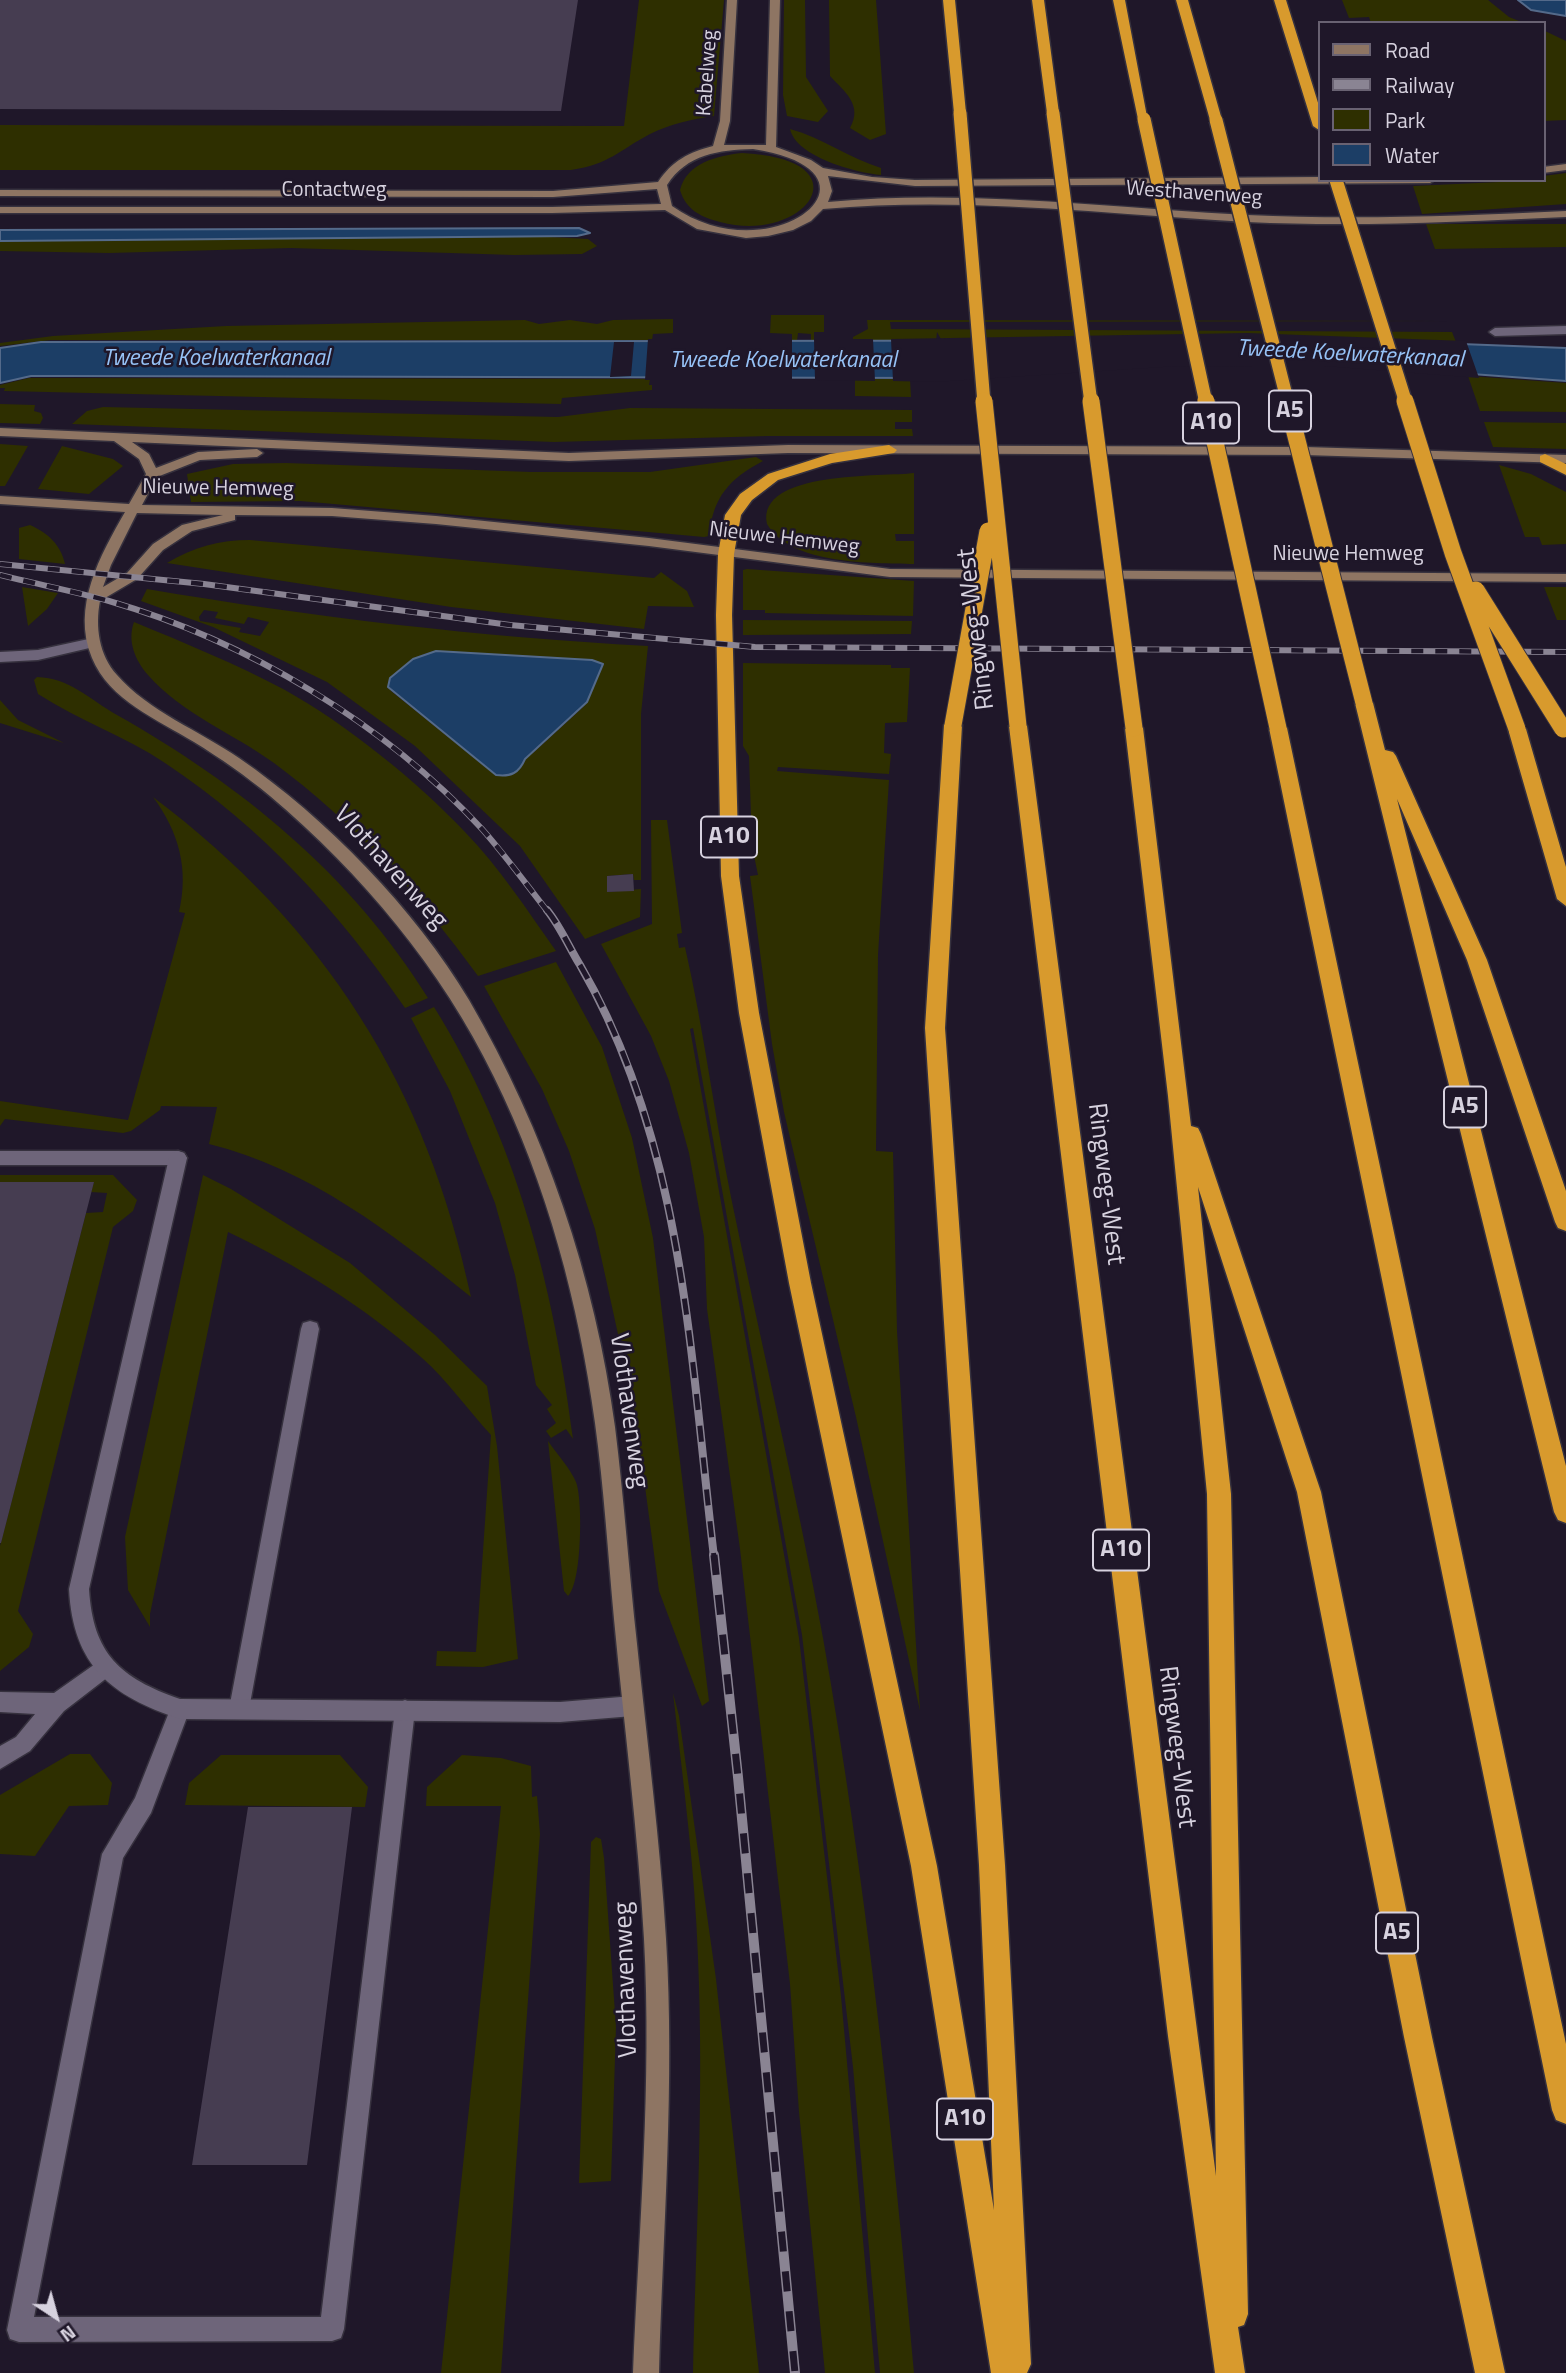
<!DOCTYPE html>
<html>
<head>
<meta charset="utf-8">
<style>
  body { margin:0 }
  #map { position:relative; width:1566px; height:2373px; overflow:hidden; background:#1f1729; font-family:"Titillium Web",sans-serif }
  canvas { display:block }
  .legend { position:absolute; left:1318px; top:21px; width:228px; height:161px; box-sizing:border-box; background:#1f1729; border:2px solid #696272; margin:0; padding:9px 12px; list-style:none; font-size:21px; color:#d7d2df }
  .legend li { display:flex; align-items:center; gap:14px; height:35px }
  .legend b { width:35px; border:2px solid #696272 }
  .north { position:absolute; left:21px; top:2282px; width:70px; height:70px; -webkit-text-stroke:5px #1f1729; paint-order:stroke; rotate:144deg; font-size:19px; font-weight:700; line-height:28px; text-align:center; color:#d7d2df }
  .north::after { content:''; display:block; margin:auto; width:24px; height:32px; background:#d7d2df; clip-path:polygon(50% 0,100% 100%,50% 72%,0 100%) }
</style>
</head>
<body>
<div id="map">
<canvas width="1566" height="2373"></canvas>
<ul class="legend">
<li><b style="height:9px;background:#8e7563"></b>Road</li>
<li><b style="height:9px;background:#8a8493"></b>Railway</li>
<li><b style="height:19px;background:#2e2f00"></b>Park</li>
<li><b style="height:19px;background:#1c3e66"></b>Water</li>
</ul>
<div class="north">N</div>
</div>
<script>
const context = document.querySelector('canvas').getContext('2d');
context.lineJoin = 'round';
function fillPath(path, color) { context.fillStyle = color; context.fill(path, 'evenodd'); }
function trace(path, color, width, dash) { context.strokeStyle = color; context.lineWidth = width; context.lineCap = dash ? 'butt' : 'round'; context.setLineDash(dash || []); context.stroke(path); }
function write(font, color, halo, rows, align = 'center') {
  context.font = font + ' "Titillium Web",sans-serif'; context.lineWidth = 5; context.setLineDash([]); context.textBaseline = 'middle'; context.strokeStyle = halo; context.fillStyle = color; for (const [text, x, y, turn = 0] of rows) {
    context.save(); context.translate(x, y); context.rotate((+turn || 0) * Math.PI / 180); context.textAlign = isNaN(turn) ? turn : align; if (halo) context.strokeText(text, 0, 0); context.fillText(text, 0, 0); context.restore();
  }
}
const green = new Path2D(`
  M 639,0 L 724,0 L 714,116 C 692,119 670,124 650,134 C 618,151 610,164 571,170 L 0,170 L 0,125 L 624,126 Z
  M 784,0 L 805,0 L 806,77 L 828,111 L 818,122 L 787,116 L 783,95 Z
  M 829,0 L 876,0 L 886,134 L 870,140 L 850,128 C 863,105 845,92 830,76 Z
  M 1342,0 L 1488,0 L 1509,17 L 1524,23 L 1371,23 L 1369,17 L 1349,18 Z
  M 1543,30 L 1566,41 L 1566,120 L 1543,121 Z
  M 790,129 C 823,138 849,158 881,168 L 881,175 C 857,173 796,157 790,129 Z
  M 742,153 C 868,159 806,245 720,222 C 701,217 686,210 680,190 C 687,163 716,156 742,153 Z
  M 1566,173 L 1566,204 L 1422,214 L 1413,186 L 1543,180 L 1543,176 Z
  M 1426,224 L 1566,224 L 1566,247 L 1435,249 Z
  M 0,230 L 413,230 L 588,239 L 597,246 L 582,254 L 514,255 L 291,248 L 109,253 L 0,251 Z
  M 771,315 L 824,315 L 824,332 L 814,332 L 814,341 L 811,341 L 811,334 L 798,333 L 797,341 L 792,341 L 792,334 L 770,333 Z
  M 673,319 L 673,333 L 653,334 L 652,340 L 51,340 L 0,346 L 0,343 L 53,336 L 226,326 L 525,320 L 539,324 L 570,320 L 597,324 L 613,320 Z
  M 867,320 L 1448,321 L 890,322 L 891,329 L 1452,332 L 1456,342 L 942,341 L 937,332 L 936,341 L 853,341 L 853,337 L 868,329 Z
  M 1468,376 L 1566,383 L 1566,412 L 1480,411 Z
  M 29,378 L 650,379 L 649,385 L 652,385 L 652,390 L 562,398 L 561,404 L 4,391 L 5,388 L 0,388 L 0,385 Z
  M 855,379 L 910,379 L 911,397 L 855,396 Z
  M 0,404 L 35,405 L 34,411 L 41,413 L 43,418 L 40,424 L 0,423 Z
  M 103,407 L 558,417 L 630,408 L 912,410 L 912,422 L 895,422 L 895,429 L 912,429 L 913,436 L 768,436 L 554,442 L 72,424 L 87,411 Z
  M 1484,422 L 1566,423 L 1566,449 L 1493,447 Z
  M 0,444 L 28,446 L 5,486 L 0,486 Z
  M 62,446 L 113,459 L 123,466 L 89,494 L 38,489 Z
  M 756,457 L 763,461 C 729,479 713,497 709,536 L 704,537 L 300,501 L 191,502 L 187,474 L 233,464 L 286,463 L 531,472 L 650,472 Z
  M 1499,465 L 1531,474 L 1566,492 L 1566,544 L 1542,545 L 1539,537 L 1525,537 Z
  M 914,473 L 914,534 L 895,534 L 896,541 L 914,541 L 914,564 C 872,563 791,565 767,524 C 756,470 884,477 914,473 Z
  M 30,525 C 48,533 61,545 65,564 L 19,559 L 19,528 Z
  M 250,540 L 654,578 L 661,572 L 687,591 L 694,607 L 648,606 L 644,629 L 451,607 L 167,563 C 193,547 220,540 250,540 Z
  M 747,569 L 914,581 L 913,616 L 765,613 L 765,610 L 743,610 L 743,570 Z
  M 22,587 L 58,593 L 47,609 L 28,626 Z
  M 1544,587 L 1566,587 L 1566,620 L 1557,620 Z
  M 147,589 C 312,617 480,637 648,646 L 641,714 L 641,880 L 634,880 L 633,874 L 607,876 L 607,892 L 641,889 L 640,917 L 585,939 L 520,846 L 415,746 L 327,682 L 213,627 L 141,601 ZM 204,610 L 218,612 L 215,618 L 244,624 L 248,617 L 269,622 L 260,636 L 239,632 L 241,628 L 200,621 L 199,617 ZM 427,653 L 592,660 L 603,665 L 583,707 L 534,752 L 496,775 L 391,691 L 390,678 L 413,659 Z
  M 743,620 L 912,621 L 911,634 L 743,635 Z
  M 134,622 C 185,643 236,664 285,690 C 346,724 417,781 465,832 C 500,868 527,910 556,951 L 478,976 C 419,895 355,823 274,763 C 234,734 181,713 148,675 C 135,660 127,641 134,622 Z
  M 743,663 L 891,665 L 891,668 L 910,668 L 907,722 L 885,723 L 884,753 L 891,754 L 889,774 L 778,767 L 777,771 L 889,780 L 878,955 L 876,1151 L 893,1152 L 897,1331 L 920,1711 L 856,1417 L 784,1112 L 772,1044 L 750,876 L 758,875 L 752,846 L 749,756 L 743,746 Z
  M 37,677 C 70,678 89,699 117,715 C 241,785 352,875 428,998 L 405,1008 C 339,912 263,828 165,763 C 125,736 78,720 38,694 L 34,680 Z
  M 0,700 L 18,720 L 64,743 L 0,723 Z
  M 153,797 C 325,926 427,1087 471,1297 C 393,1234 308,1168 209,1144 L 217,1107 L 161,1106 L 160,1110 L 131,1131 L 123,1133 L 5,1119 L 0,1126 L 0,1101 L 128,1120 L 185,913 L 179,912 C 189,869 179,832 153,797 Z
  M 651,820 L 667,820 L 682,933 L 677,934 L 679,948 L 685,947 C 704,1030 714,1114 731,1197 C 761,1344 796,1490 823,1638 C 866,1881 892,2127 914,2373 L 880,2373 L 853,2067 L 802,1635 L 693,1028 L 690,1029 L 799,1638 L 841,1996 L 875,2373 L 825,2373 L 799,2112 L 790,1984 L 740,1549 L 707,1309 L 704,1237 L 689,1153 L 669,1081 L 651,1036 L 601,944 L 652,924 Z
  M 556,962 L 602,1047 L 632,1138 L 653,1238 L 709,1701 L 702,1706 L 659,1591 L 635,1412 L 595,1229 L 569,1151 L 542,1089 L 484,986 Z
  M 434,1007 C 516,1138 554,1287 573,1439 L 566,1429 L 551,1438 L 546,1431 L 556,1423 L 547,1409 L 552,1405 L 536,1385 L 515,1275 L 495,1203 L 450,1091 L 411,1018 Z
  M 0,1175 L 113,1175 L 137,1200 L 133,1211 L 113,1227 L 18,1611 L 33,1634 L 29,1647 L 0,1671 L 0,1546 L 86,1213 L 103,1212 L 107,1193 L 91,1192 L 94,1182 L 0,1182 Z
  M 203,1175 L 231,1189 L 350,1263 L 435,1335 L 487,1386 L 497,1446 L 518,1659 L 483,1667 L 436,1666 L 437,1651 L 476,1652 L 491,1435 C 468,1410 447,1380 422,1358 C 365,1307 297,1265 228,1232 L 150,1614 L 150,1627 L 128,1590 L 125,1537 Z
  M 548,1441 C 557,1454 570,1468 576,1482 C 583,1499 582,1584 568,1596 L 564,1591 Z
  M 673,1693 L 679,1716 L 716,1979 L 759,2373 L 693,2373 C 696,2235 704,2096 698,1958 C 695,1869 683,1781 673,1693 Z
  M 70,1754 L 90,1754 L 112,1783 L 108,1805 L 69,1806 L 35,1856 L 0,1854 L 0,1795 Z
  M 221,1755 L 340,1755 L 368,1787 L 365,1807 L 185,1805 L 189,1783 Z
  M 462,1755 L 501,1758 L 531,1766 L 532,1797 L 537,1796 L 540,1834 L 501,2373 L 441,2373 L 501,1806 L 426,1806 L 427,1787 Z
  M 596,1837 L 601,1839 L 604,1858 L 616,2027 L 611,2181 L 579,2183 L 591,1842 Z`);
const water = new Path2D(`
  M 1518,0 L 1566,0 L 1566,16 L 1531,10 Z
  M 579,228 L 590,233 L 577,236 L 0,241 L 0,230 Z
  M 1356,340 L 1566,348 L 1566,381 L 1324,363 L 1163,363 L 934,378 L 72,376 L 31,376 L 0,383 L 0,348 L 41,342 Z
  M 436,651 L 592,660 L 603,664 L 587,702 L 525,759 C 519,773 511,777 496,775 L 388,687 L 390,678 L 413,659 Z`);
const pier = new Path2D(`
  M 1247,333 L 1466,341 L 1479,378 L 1324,366 L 1253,366 L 1163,367 L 934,382 L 893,381 L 891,339 Z
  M 648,339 L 792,339 L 792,380 L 645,380 Z
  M 814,339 L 873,339 L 875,381 L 815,380 Z
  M 614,342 L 634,342 L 631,376 L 610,377 Z`);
const building = new Path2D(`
  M 0,0 L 578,0 L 561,111 L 0,109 Z
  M 633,874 L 634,891 L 607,892 L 607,876 Z
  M 0,1182 L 94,1182 L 1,1543 L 0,1543 Z
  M 248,1807 L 352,1807 L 307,2165 L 192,2165 Z`);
const lane = new Path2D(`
  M 1566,326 L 1566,334 L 1495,336 L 1489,332 L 1495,328 Z
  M 0,1151 L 178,1151 L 184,1153 L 187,1158 L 184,1163 L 178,1165 L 0,1165 Z
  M 310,1321 L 317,1323 L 319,1329 L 249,1709 L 246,1716 L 239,1719 L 232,1716 L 229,1709 L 301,1329 L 303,1323 Z
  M 105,1657 L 112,1660 L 115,1667 L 112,1674 L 64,1711 L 30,1751 L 0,1769 L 0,1746 L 16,1737 L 35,1714 L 0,1712 L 0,1692 L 54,1693 Z
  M 180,1699 L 187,1702 L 190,1709 L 151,1813 L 123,1858 L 34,2317 L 321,2317 L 395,1710 L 398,1703 L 405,1700 L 412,1703 L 415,1710 L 344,2329 L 341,2338 L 332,2341 L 19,2342 L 10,2339 L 7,2330 L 102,1854 L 135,1798 L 173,1702 Z`);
const street = new Path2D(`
  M 93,638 L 98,640 L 98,646 L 38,660 L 0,662 L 0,652 L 38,650 Z
  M 178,1151 L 184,1153 L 187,1158 L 89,1589 C 93,1654 120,1678 180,1699 L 560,1702 L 633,1696 L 640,1699 L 643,1706 L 640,1713 L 633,1716 L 560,1722 L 180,1719 C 111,1696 73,1666 69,1589 L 169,1158 L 172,1153 Z`);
const secondary = new Path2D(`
  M 727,0 L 737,0 L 730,121 L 724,145 L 766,145 L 770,0 L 780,0 L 776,147 L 811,160 L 823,168 L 872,177 L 915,180 L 1319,177 L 1319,180 L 1435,180 L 1430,183 L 915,186 L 828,176 L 832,191 L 828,202 C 968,189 1107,208 1247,215 C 1353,220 1460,216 1566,211 L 1566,217 C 1460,222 1353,227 1247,222 C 1105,214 965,196 823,209 L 811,221 L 793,230 L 768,236 L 746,238 L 697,229 L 665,210 L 552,213 L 0,213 L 0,207 L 552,207 L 661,204 L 657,189 L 553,197 L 0,196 L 0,190 L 553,191 L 658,182 C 672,161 689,152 713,146 L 720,121 ZM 753,149 C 901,172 772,277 672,206 L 667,185 C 687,154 719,150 753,149 Z
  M 1566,164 L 1566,170 L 1543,173 L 1543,167 Z
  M 0,428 L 569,453 L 788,445 L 1305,447 L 1566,455 L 1566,463 L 1305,455 L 788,453 L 569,461 L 132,442 L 149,454 L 156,468 L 198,452 L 257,449 L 263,453 L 257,457 L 200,460 L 157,477 L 142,505 L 332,508 L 436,516 L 649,538 L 890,569 L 1566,574 L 1566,582 L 890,577 L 649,546 L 436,524 L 332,516 L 235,515 L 235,520 L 192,531 L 163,550 L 137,579 L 100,601 C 95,627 99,655 117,675 C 148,711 200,731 239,758 C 326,818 415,909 469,1000 C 545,1131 595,1277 615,1427 C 624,1499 629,1572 637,1644 C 647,1742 660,1840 666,1939 C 675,2083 663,2229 659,2373 L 633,2373 C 639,2229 652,2083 644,1939 C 638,1832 624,1725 614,1619 C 608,1554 604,1488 595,1423 C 579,1305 547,1184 494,1077 C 441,968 362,874 270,796 C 246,776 220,758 194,742 C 158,720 109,700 92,658 C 71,607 100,556 125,512 L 0,504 L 0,496 L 129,504 L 146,474 L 139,459 L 114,441 L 0,436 ZM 137,513 L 223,515 L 182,525 L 153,544 L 127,573 L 103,587 L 111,565 Z`);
const highway = new Path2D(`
  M 943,0 L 955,0 L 966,113 L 960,117 L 954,113 Z
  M 1032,0 L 1044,0 L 1059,113 L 1053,117 L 1047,113 Z
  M 1113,0 L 1125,0 L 1148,122 L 1138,119 Z
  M 1176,0 L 1188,0 L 1222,120 L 1220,123 L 1210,120 Z
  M 1274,0 L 1286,0 L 1319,106 L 1319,130 L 1313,126 Z
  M 889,445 L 897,450 L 894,453 L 832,463 L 778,480 L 752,500 L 741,515 L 734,554 L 732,615 L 739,876 L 759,1013 L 811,1283 L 937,1866 L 994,2210 L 979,1865 L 925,1028 L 944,725 L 953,719 L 959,721 L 962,725 L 945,1028 L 1005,1865 L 1031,2364 L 1027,2373 L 991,2373 L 911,1866 L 789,1283 L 739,1013 L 721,876 L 716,615 L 718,554 L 725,515 L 740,494 L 768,474 L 830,454 Z
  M 1545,454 L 1566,464 L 1566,475 L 1540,462 L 1540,456 Z
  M 1364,697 L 1373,703 L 1385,750 L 1393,752 L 1396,756 L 1487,960 L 1566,1191 L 1566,1231 L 1558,1228 L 1555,1222 L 1467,960 L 1397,799 L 1566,1466 L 1566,1523 L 1558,1520 L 1554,1512 L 1355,703 Z
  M 1018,720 L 1027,726 L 1216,2176 L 1207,1494 L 1168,1096 L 1125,728 L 1134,722 L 1143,728 L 1191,1126 L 1198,1128 L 1201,1134 L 1321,1492 L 1432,2037 L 1505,2373 L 1475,2373 L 1404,2037 L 1297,1492 L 1198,1187 L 1231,1494 L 1248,2314 L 1244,2325 L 1238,2327 L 1245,2373 L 1215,2373 L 1168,2036 L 1009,726 Z
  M 1278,722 L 1287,728 L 1566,2044 L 1566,2124 L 1556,2120 L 1552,2110 L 1269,728 Z
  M 1517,723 L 1526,729 L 1566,867 L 1566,906 L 1557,899 L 1508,729 Z`);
const railFar2 = new Path2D(`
  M 0,564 L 204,584 L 510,625 L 755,647 L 1566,652
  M 0,575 C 36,584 73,591 109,601 C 247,641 384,723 482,829 C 505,855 526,884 548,912`);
const railFar1 = new Path2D(`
  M 547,910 C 560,926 569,947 580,965 C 684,1144 690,1356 714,1557`);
const rail = new Path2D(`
  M 714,1555 L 738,1777 L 795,2373`);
const highwayBridgeFar1 = new Path2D(`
  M 960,113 L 984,403
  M 1053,113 L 1091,403
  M 1144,119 L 1206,403
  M 1216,120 L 1288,403
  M 1336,180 L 1406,403`);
const highwayBridge = new Path2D(`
  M 984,401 L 1018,726
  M 1091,401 L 1134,728
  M 1206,401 L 1278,728
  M 1287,401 L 1364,703
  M 1405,401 L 1453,553 L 1517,729
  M 1476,590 L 1563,729
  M 953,725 L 988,531`);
const farStreetnames = [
  ["Kabelweg",708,73,-86],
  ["Contactweg",334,191],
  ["Westhavenweg",1194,194,4],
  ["Nieuwe Hemweg",218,489,1],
  ["Nieuwe Hemweg",784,539,7],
  ["Nieuwe Hemweg",1348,555]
];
const farWaternames = [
  ["Tweede Koelwaterkanaal",1350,355,3],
  ["Tweede Koelwaterkanaal",216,359],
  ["Tweede Koelwaterkanaal",783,361]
];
const shields = [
  [1290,411,42],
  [1211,423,56],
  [729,837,56],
  [1465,1107,42],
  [1121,1550,56],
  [1397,1933,42],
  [965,2119,56]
];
const shieldNames = [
  ["A5",1290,411],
  ["A10",1211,423],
  ["A10",729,837],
  ["A5",1465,1107],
  ["A10",1121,1550],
  ["A5",1397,1933],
  ["A10",965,2119]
];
const streetNames = [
  ["Ringweg-West",977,629,-97],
  ["Vlothavenweg",390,868,48],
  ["Ringweg-West",1105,1184,83],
  ["Vlothavenweg",628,1411,82],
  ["Ringweg-West",1176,1747,83],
  ["Vlothavenweg",627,1980,-92]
];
fillPath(green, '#2e2f00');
fillPath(water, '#1c3e66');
trace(water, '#546a8a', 2);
fillPath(pier, '#1f1729');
fillPath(building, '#463d51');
trace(lane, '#36313e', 3);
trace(street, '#36313e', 3);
trace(secondary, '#36313e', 3);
trace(highway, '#36313e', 3);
fillPath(lane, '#6e657a');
fillPath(street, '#6e657a');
fillPath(secondary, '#8e7563');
fillPath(highway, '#d89a2d');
trace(railFar2, '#8a8493', 6);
trace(railFar1, '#8a8493', 8);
trace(rail, '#8a8493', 10);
trace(railFar2, '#1f1729', 4.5, [12]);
trace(railFar1, '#1f1729', 5, [16]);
trace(rail, '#1f1729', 7, [20]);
trace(highwayBridgeFar1, '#36313e', 16, []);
trace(highwayBridge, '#36313e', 19, []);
trace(highwayBridgeFar1, '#d89a2d', 13);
trace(highwayBridge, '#d89a2d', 17);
write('21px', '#d7d2df', '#1f1729', farStreetnames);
write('italic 23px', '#96c2f6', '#1f1729', farWaternames);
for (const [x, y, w] of shields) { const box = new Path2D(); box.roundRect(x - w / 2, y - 20.5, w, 41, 5); context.fillStyle = '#1f1729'; context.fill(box); trace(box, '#d7d2df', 2); }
write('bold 24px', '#d7d2df', null, shieldNames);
write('26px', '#d7d2df', '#1f1729', streetNames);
</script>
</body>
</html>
